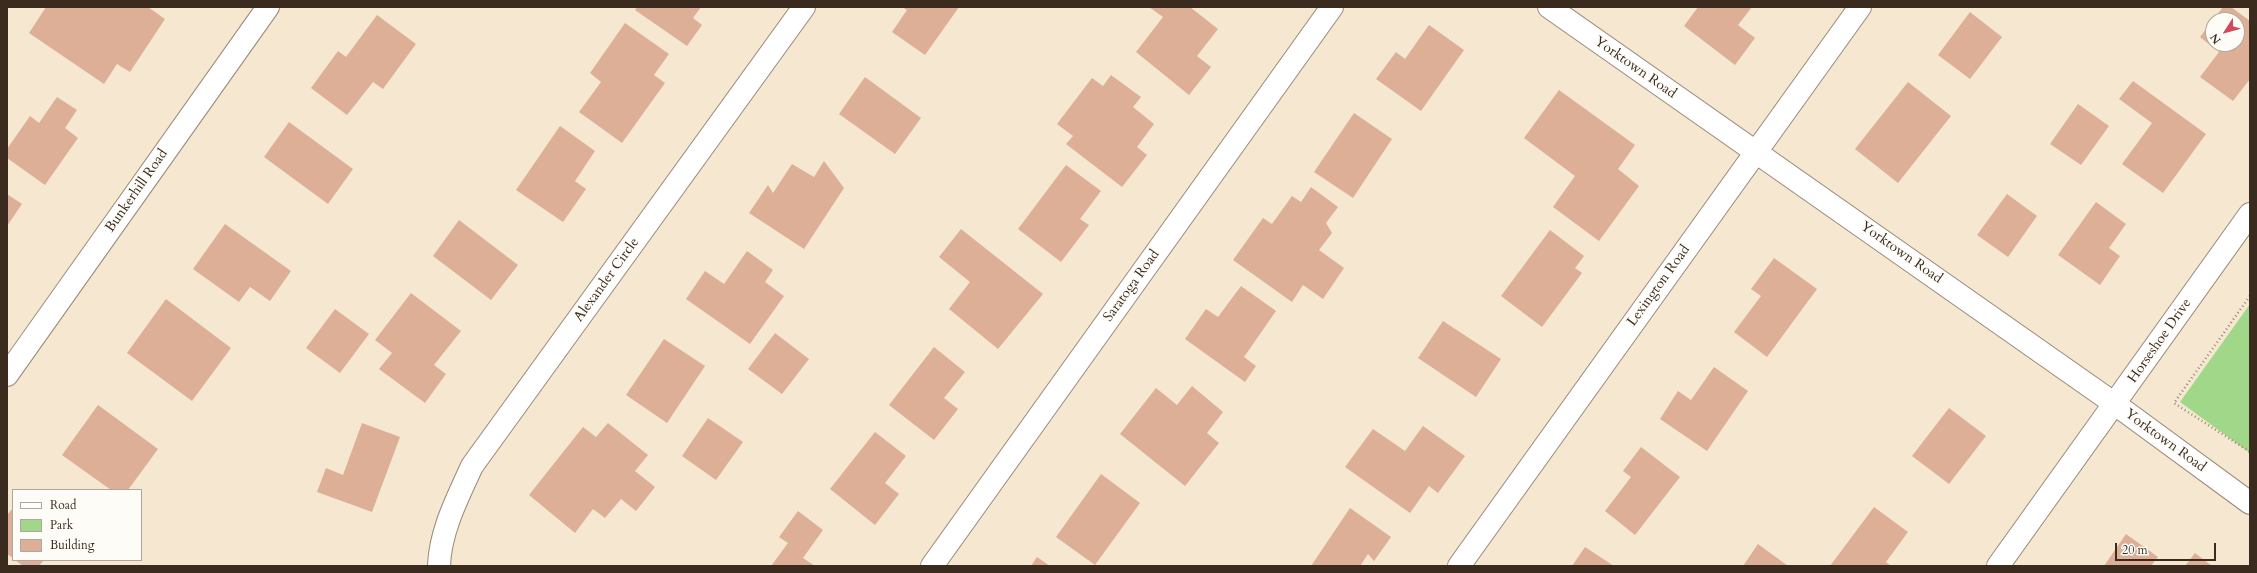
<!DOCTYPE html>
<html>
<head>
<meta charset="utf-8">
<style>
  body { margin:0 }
  #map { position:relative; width:2257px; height:573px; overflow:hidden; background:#f6e7d1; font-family:Cardo,serif }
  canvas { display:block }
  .frame { position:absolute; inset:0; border:8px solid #3b2a1e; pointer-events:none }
  .legend { position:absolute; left:12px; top:489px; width:130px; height:72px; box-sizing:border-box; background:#fdfcf7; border:1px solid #afa8a0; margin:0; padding:5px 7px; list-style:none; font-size:12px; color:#3b2a1e }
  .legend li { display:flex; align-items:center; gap:8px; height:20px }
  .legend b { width:20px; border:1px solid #afa8a0 }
  .north { position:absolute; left:2205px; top:12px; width:40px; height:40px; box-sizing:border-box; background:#fdfcf7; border:1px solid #afa8a0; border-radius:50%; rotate:234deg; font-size:11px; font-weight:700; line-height:16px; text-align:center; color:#3b2a1e }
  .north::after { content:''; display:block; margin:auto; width:14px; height:18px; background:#d1495b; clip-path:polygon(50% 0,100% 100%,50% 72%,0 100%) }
  .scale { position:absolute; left:2115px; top:543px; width:101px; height:18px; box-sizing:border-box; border:2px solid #3b2a1e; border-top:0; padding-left:5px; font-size:12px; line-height:14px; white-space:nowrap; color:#3b2a1e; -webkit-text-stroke:3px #fdfcf7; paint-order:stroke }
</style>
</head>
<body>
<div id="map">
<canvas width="2257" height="573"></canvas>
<div class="frame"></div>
<ul class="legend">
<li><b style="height:5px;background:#fff"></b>Road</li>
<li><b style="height:11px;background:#a0d789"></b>Park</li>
<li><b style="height:11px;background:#ddaf97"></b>Building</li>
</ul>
<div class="north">N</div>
<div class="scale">20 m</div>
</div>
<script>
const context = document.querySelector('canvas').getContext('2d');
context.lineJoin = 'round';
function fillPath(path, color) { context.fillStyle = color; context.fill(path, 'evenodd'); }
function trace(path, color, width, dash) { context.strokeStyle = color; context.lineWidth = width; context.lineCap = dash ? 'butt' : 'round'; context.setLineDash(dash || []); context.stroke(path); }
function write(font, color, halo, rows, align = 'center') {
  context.font = font + ' Cardo,serif'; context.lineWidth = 3; context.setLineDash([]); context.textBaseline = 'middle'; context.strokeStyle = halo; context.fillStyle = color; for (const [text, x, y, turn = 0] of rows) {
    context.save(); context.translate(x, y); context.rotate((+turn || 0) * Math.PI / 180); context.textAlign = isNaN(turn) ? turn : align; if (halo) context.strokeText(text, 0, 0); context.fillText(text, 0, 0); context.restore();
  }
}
const green = new Path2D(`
  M 2250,304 L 2250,453 L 2180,402 Z`);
const building = new Path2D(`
  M 46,7 L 148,7 L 165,19 L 130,72 L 117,64 L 104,84 L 29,33 Z
  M 637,7 L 701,7 L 693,18 L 702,25 L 687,46 L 635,10 Z
  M 902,7 L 959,7 L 925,55 L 892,32 L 907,10 Z
  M 1149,7 L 1190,7 L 1218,29 L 1197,56 L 1211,67 L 1189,95 L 1136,52 L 1163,17 Z
  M 1698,7 L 1752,7 L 1738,25 L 1755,38 L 1735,65 L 1684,26 Z
  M 2223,7 L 2231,7 L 2250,21 L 2250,79 L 2233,101 L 2200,77 L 2219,52 L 2200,37 L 2213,20 L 2213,44 L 2237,44 L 2237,20 L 2213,20 Z
  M 1970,12 L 2002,37 L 1970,79 L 1938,55 Z
  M 377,15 L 416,44 L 383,89 L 373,82 L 347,115 L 311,88 L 338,51 L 346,57 Z
  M 625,23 L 669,54 L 654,75 L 665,83 L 622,143 L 579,112 L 601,82 L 590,73 Z
  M 1429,25 L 1464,50 L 1421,111 L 1376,79 L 1396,52 L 1405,59 Z
  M 1111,75 L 1141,97 L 1133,107 L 1154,124 L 1137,147 L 1147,155 L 1122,187 L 1066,144 L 1073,136 L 1057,124 L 1092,78 L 1103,86 Z
  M 865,77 L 921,118 L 895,154 L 839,114 Z
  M 2133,81 L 2206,134 L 2163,193 L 2122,164 L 2152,123 L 2119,99 Z
  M 1908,82 L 1951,116 L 1898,183 L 1855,149 Z
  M 1559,90 L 1635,145 L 1618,169 L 1639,186 L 1599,241 L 1553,207 L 1575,176 L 1524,138 Z
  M 57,97 L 77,110 L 65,128 L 78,138 L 45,185 L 7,158 L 7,149 L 30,116 L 39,123 Z
  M 2078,104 L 2109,126 L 2081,165 L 2050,144 Z
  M 1354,113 L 1392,139 L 1353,198 L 1314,172 Z
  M 289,122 L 353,169 L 328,204 L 264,157 Z
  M 560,126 L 595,151 L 575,181 L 586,189 L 563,222 L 516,190 Z
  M 824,161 L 844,188 L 804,249 L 749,213 L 768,185 L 773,193 L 792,164 L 814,177 Z
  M 1066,165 L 1101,191 L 1080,219 L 1089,225 L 1061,262 L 1018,229 Z
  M 1311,187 L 1338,207 L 1326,223 L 1332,233 L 1319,250 L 1344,268 L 1323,299 L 1303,285 L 1292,302 L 1233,260 L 1263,218 L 1272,224 L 1292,196 L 1301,202 Z
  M 7,194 L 22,204 L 7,226 Z
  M 2007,194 L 2037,216 L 2008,257 L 1977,235 Z
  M 2096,202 L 2126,224 L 2109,248 L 2120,256 L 2100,285 L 2058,255 Z
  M 459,220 L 518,265 L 491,300 L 433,256 Z
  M 225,224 L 291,271 L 270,301 L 250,287 L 239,302 L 193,269 Z
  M 961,229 L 1043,294 L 998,349 L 949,309 L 970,282 L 939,257 Z
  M 1550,230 L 1584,256 L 1575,268 L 1582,273 L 1542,327 L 1501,296 Z
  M 747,251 L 773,270 L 765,282 L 784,296 L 750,344 L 686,299 L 705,271 L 724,284 Z
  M 1774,258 L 1817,289 L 1767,357 L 1734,332 L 1761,296 L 1751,289 Z
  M 1241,286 L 1276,311 L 1244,357 L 1256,366 L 1245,382 L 1185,339 L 1206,309 L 1218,317 Z
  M 411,293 L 461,331 L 434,365 L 446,374 L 425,403 L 379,369 L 392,353 L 375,340 Z
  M 166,299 L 231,348 L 192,401 L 127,353 Z
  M 335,309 L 369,334 L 340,373 L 306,348 Z
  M 1443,321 L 1501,359 L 1476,397 L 1418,358 Z
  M 775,333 L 809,359 L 782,394 L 748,369 Z
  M 664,339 L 705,366 L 667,423 L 626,395 Z
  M 934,347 L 965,372 L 944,398 L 958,409 L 934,440 L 889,405 Z
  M 1714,367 L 1748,391 L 1707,451 L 1660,419 L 1678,391 L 1691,400 Z
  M 1192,386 L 1223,412 L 1207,433 L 1219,443 L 1185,486 L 1120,434 L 1156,388 L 1177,405 Z
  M 98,405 L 158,449 L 128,490 L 111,490 L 62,455 Z
  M 1949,408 L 1986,436 L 1949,484 L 1912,456 Z
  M 708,418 L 743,442 L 716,480 L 682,456 Z
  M 362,423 L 400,437 L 372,512 L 317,492 L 326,468 L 343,475 Z
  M 608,423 L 648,455 L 635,471 L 655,487 L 636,511 L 621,499 L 605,518 L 593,509 L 575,533 L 529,495 L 583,427 L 596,437 Z
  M 1423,426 L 1465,456 L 1438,493 L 1429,486 L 1410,513 L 1345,467 L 1373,429 L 1405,451 Z
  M 875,432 L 906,456 L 885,483 L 899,494 L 875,525 L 830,489 Z
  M 1641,447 L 1680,477 L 1635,535 L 1605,511 L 1631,477 L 1623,471 Z
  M 1101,474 L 1140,503 L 1095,565 L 1056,537 Z
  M 1874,507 L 1908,532 L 1886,562 L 1891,566 L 1830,566 Z
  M 13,508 L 13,558 L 7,554 L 7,515 Z
  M 1350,508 L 1391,537 L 1374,561 L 1368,554 L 1360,566 L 1311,566 Z
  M 798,511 L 823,530 L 803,558 L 815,566 L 771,566 L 788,543 L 779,537 Z
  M 2126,534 L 2158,557 L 2151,566 L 2104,566 Z
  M 1758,544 L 1788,566 L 1743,566 Z
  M 1585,547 L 1614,566 L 1572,566 Z
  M 2195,553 L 2212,566 L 2185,566 Z
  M 1037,557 L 1050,566 L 1031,566 Z
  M 15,560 L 44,560 L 39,566 L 23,566 Z`);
const path = new Path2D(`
  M 2250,296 L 2174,403 L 2250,452`);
const minor = new Path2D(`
  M 1549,7 L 2115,404 L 2250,503
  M 7,375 L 268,7
  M 439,566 C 440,531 458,497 472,466 L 804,7
  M 932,566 L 1332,7
  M 1459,566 L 1860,7
  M 1998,566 L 2250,214`);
const streetNames = [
  ["Yorktown Road",1635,68,35],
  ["Bunkerhill Road",137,191,-55],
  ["Yorktown Road",1901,253,35],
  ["Alexander Circle",607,280,-54],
  ["Saratoga Road",1132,286,-54],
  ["Lexington Road",1659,286,-54],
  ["Horseshoe Drive",2160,341,-55],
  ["Yorktown Road",2165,441,36]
];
fillPath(green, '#a0d789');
fillPath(building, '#ddaf97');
trace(minor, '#988878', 24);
trace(path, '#988878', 2.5, [1, 3]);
trace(minor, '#fff', 22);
write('14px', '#3b2a1e', '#fdfcf7', streetNames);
</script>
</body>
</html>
